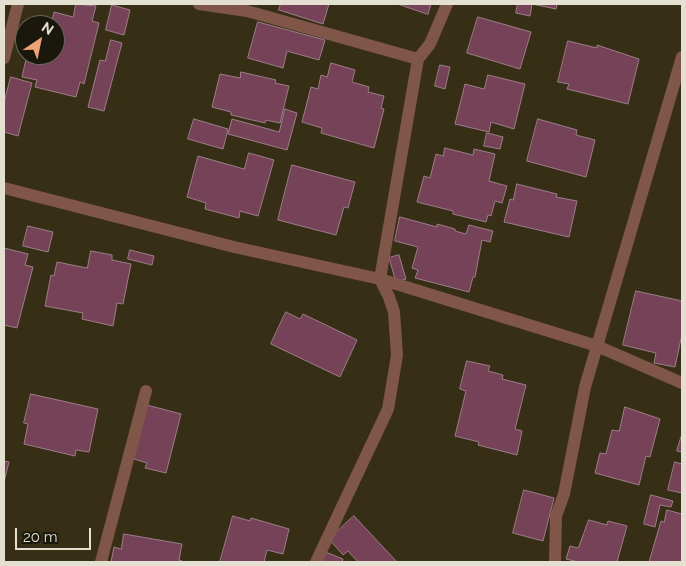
<!DOCTYPE html>
<html>
<head>
<meta charset="utf-8">
<style>
  body { margin:0 }
  #map { position:relative; width:686px; height:566px; overflow:hidden; background:#362f16; font-family:Raleway,sans-serif }
  canvas { display:block }
  .frame { position:absolute; inset:0; border:5px solid #e4e0d1; pointer-events:none }
  .north { position:absolute; left:15px; top:15px; width:50px; height:50px; box-sizing:border-box; background:#1a170c; border:1px solid #6b675b; border-radius:50%; rotate:34deg; font-size:14px; font-weight:700; line-height:20px; text-align:center; color:#e4e0d1 }
  .north::after { content:''; display:block; margin:auto; width:18px; height:22px; background:#efa377; clip-path:polygon(50% 0,100% 100%,50% 72%,0 100%) }
  .scale { position:absolute; left:15px; top:528px; width:76px; height:22px; box-sizing:border-box; border:2px solid #e4e0d1; border-top:0; padding-left:6px; font-size:15px; line-height:18px; white-space:nowrap; color:#e4e0d1; -webkit-text-stroke:4px #1a170c; paint-order:stroke }
</style>
</head>
<body>
<div id="map">
<canvas width="686" height="566"></canvas>
<div class="frame"></div>
<div class="north">N</div>
<div class="scale">20 m</div>
</div>
<script>
const context = document.querySelector('canvas').getContext('2d');
context.lineJoin = 'round';
function fillPath(path, color) { context.fillStyle = color; context.fill(path, 'evenodd'); }
function trace(path, color, width, dash) { context.strokeStyle = color; context.lineWidth = width; context.lineCap = dash ? 'butt' : 'round'; context.setLineDash(dash || []); context.stroke(path); }
const building = new Path2D(`
  M 76,4 L 96,6 L 92,21 L 99,23 L 84,84 L 80,82 L 76,97 L 35,87 L 37,80 L 22,77 L 27,55 L 55,55 L 55,25 L 51,25 L 54,12 L 73,17 Z
  M 281,4 L 329,4 L 323,24 L 279,10 Z
  M 398,4 L 431,4 L 428,14 Z
  M 518,4 L 557,4 L 556,9 L 532,4 L 530,16 L 516,13 Z
  M 112,5 L 130,10 L 124,35 L 106,30 Z
  M 478,17 L 531,32 L 520,69 L 467,53 Z
  M 258,22 L 325,40 L 319,60 L 287,51 L 283,68 L 248,58 Z
  M 111,40 L 122,43 L 104,111 L 88,107 L 100,60 L 105,61 Z
  M 568,41 L 597,48 L 597,45 L 639,59 L 628,104 L 567,89 L 569,84 L 558,82 Z
  M 331,63 L 355,70 L 352,82 L 369,87 L 368,92 L 384,96 L 381,108 L 384,109 L 374,148 L 321,133 L 322,128 L 302,122 L 311,87 L 318,89 L 321,75 L 327,77 Z
  M 440,65 L 450,67 L 445,89 L 435,86 Z
  M 241,72 L 276,80 L 275,83 L 289,86 L 280,123 L 266,120 L 265,123 L 231,115 L 231,112 L 212,107 L 220,74 L 240,78 Z
  M 488,75 L 525,84 L 514,129 L 491,122 L 489,132 L 455,124 L 465,84 L 484,89 Z
  M 11,77 L 32,83 L 18,136 L 4,132 L 4,103 Z
  M 285,109 L 297,113 L 287,150 L 228,134 L 232,119 L 279,132 Z
  M 194,119 L 228,129 L 223,149 L 188,139 Z
  M 538,119 L 577,130 L 576,135 L 595,140 L 586,177 L 527,161 Z
  M 487,133 L 503,137 L 500,149 L 484,146 Z
  M 445,148 L 473,155 L 474,149 L 495,154 L 489,181 L 507,186 L 502,203 L 495,201 L 491,216 L 488,215 L 486,222 L 453,214 L 453,211 L 417,202 L 424,176 L 430,178 L 436,154 L 443,156 Z
  M 249,153 L 274,160 L 258,216 L 240,211 L 239,218 L 205,209 L 206,203 L 187,197 L 198,156 L 244,169 Z
  M 292,165 L 355,182 L 348,208 L 344,207 L 336,235 L 278,220 Z
  M 517,184 L 557,194 L 556,197 L 577,201 L 569,237 L 504,222 L 510,199 L 513,200 Z
  M 400,217 L 437,227 L 437,224 L 455,229 L 455,231 L 466,234 L 469,225 L 493,231 L 490,242 L 482,240 L 475,277 L 473,277 L 469,292 L 415,278 L 418,270 L 412,268 L 418,247 L 395,241 Z
  M 28,226 L 53,232 L 48,252 L 23,246 Z
  M 4,248 L 28,254 L 25,265 L 33,267 L 17,328 L 4,325 Z
  M 130,250 L 154,256 L 152,265 L 128,259 Z
  M 91,251 L 112,255 L 112,260 L 131,264 L 123,304 L 117,303 L 113,326 L 82,319 L 83,313 L 45,306 L 51,275 L 54,276 L 57,262 L 87,268 Z
  M 399,255 L 406,279 L 396,282 L 389,258 Z
  M 636,291 L 682,301 L 682,334 L 675,367 L 654,363 L 656,353 L 623,345 Z
  M 286,312 L 300,319 L 303,314 L 357,340 L 340,377 L 271,344 Z
  M 467,361 L 490,366 L 488,371 L 503,375 L 502,379 L 526,385 L 515,429 L 522,431 L 517,455 L 478,445 L 479,442 L 455,436 L 466,391 L 460,389 Z
  M 31,394 L 98,409 L 89,452 L 76,450 L 75,456 L 24,444 L 28,424 L 24,423 Z
  M 147,405 L 181,414 L 166,473 L 145,468 L 147,463 L 134,459 Z
  M 625,407 L 660,419 L 650,457 L 646,456 L 639,485 L 595,473 L 600,453 L 606,454 L 612,430 L 619,431 Z
  M 682,434 L 682,452 L 677,451 Z
  M 4,461 L 9,462 L 4,482 Z
  M 675,462 L 682,464 L 682,493 L 668,490 Z
  M 524,490 L 554,498 L 543,541 L 513,533 Z
  M 651,495 L 673,501 L 671,507 L 660,505 L 655,527 L 644,524 Z
  M 667,510 L 682,514 L 682,562 L 649,562 L 661,521 L 664,522 Z
  M 233,516 L 250,521 L 251,518 L 289,529 L 283,554 L 267,550 L 264,562 L 220,562 Z
  M 354,516 L 397,562 L 358,562 L 348,551 L 343,555 L 329,539 Z
  M 589,520 L 607,525 L 608,521 L 627,526 L 617,562 L 579,562 L 566,559 L 570,546 L 578,548 Z
  M 124,534 L 182,544 L 179,560 L 184,562 L 111,562 L 114,547 L 121,549 Z
  M 323,551 L 343,559 L 342,562 L 320,562 Z`);
const minor = new Path2D(`
  M 199,4 L 247,11 L 418,59 L 430,44 L 447,4
  M 4,58 L 18,4
  M 4,188 L 234,247 L 380,279 L 597,346 L 682,383
  M 101,562 L 146,391
  M 316,562 L 388,409 L 397,355 L 394,312 L 389,297 L 380,279 L 418,59
  M 555,562 L 556,516 L 564,494 L 585,387 L 682,57`);
fillPath(building, '#754258');
trace(building, '#9c7e89', 1);
trace(minor, '#805648', 12);
</script>
</body>
</html>
